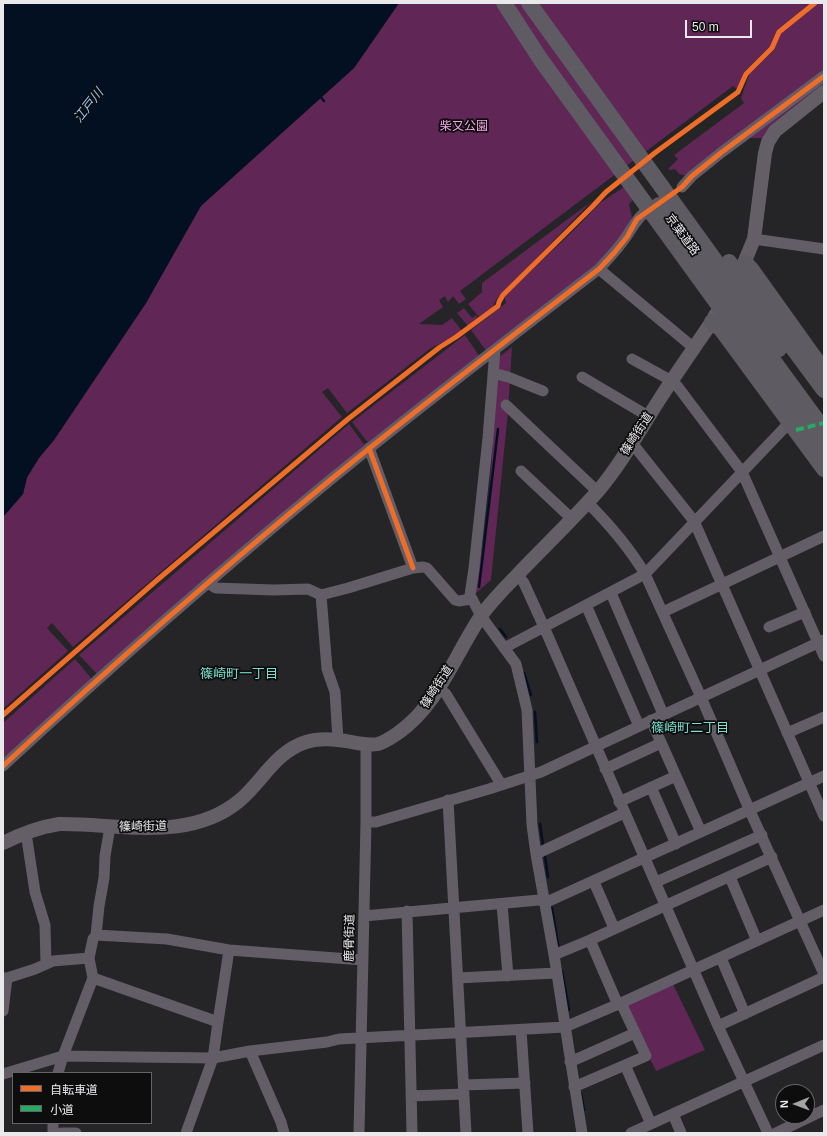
<!DOCTYPE html>
<html>
<head>
<meta charset="utf-8">
<style>
  body { margin:0 }
  #map { position:relative; width:827px; height:1136px; overflow:hidden; background:#252426; font-family:Arial,"Noto Sans JP",sans-serif }
  canvas { display:block }
  .frame { position:absolute; inset:0; border:4px solid #e9e8eb; pointer-events:none }
  .legend { position:absolute; left:12px; top:1072px; width:140px; height:52px; box-sizing:border-box; background:#0d0d0e; border:1px solid #656566; margin:0; padding:5px 7px; list-style:none; font-size:12px; color:#e9e8eb }
  .legend li { display:flex; align-items:center; gap:8px; height:20px }
  .legend b { width:20px; border:1px solid #656566 }
  .north { position:absolute; left:775px; top:1084px; width:40px; height:40px; box-sizing:border-box; background:#0d0d0e; border:1px solid #656566; border-radius:50%; rotate:269deg; font-size:11px; font-weight:700; line-height:16px; text-align:center; color:#e9e8eb }
  .north::after { content:''; display:block; margin:auto; width:14px; height:18px; background:#a4a3a6; clip-path:polygon(50% 0,100% 100%,50% 72%,0 100%) }
  .scale { position:absolute; left:685px; top:20px; width:67px; height:18px; box-sizing:border-box; border:2px solid #e9e8eb; border-top:0; padding-left:5px; font-size:12px; line-height:14px; white-space:nowrap; color:#e9e8eb; -webkit-text-stroke:3px #0d0d0e; paint-order:stroke }
</style>
</head>
<body>
<div id="map">
<canvas width="827" height="1136"></canvas>
<div class="frame"></div>
<ul class="legend">
<li><b style="height:5px;background:#ee6e29"></b>自転車道</li>
<li><b style="height:5px;background:#26ab63"></b>小道</li>
</ul>
<div class="north">N</div>
<div class="scale">50 m</div>
</div>
<script>
const context = document.querySelector('canvas').getContext('2d');
context.lineJoin = 'round';
function fillPath(path, color) { context.fillStyle = color; context.fill(path, 'evenodd'); }
function trace(path, color, width, dash) { context.strokeStyle = color; context.lineWidth = width; context.lineCap = dash ? 'butt' : 'round'; context.setLineDash(dash || []); context.stroke(path); }
function write(font, color, halo, rows, align = 'center') {
  context.font = font + ' Arial,"Noto Sans JP",sans-serif'; context.lineWidth = 3.5; context.setLineDash([]); context.textBaseline = 'middle'; context.strokeStyle = halo; context.fillStyle = color; for (const [text, x, y, turn = 0] of rows) {
    context.save(); context.translate(x, y); context.rotate((+turn || 0) * Math.PI / 180); context.textAlign = isNaN(turn) ? turn : align; if (halo) context.strokeText(text, 0, 0); context.fillText(text, 0, 0); context.restore();
  }
}
const green = new Path2D(`
  M 399,3 L 824,3 L 824,71 L 687,176 L 679,174 L 675,169 L 670,170 L 668,169 L 678,159 L 674,155 L 744,103 L 741,98 L 749,75 L 775,49 L 768,48 L 744,72 L 738,90 L 733,86 L 460,291 L 466,299 L 459,304 L 453,296 L 448,302 L 445,296 L 439,300 L 443,307 L 419,324 L 442,325 L 452,318 L 462,331 L 455,336 L 431,348 L 347,413 L 328,388 L 322,392 L 342,417 L 73,647 L 52,623 L 47,628 L 68,651 L 3,709 L 3,517 L 23,494 L 27,478 L 39,458 L 54,440 L 146,303 L 201,205 L 354,68 Z
  M 824,80 L 824,85 L 771,127 L 763,138 L 751,138 L 750,136 Z
  M 624,187 L 633,200 L 629,204 L 632,217 L 626,229 L 608,256 L 487,352 L 471,330 L 506,303 L 505,299 L 505,296 L 577,227 L 600,203 Z
  M 592,201 L 496,300 L 493,307 L 479,317 L 468,304 L 482,292 L 482,283 Z
  M 464,308 L 472,318 L 476,315 L 478,318 L 468,326 L 457,313 Z
  M 465,335 L 480,357 L 369,444 L 352,422 Z
  M 512,347 L 508,412 L 491,580 L 475,594 L 488,511 L 499,357 Z
  M 349,424 L 366,447 L 98,675 L 79,655 Z
  M 75,659 L 92,679 L 3,759 L 3,723 Z
  M 672,982 L 705,1050 L 656,1071 L 624,1005 Z`);
const water = new Path2D(`
  M 3,3 L 399,3 L 354,68 L 201,206 L 146,303 L 54,440 L 39,458 L 27,477 L 23,494 L 3,517 Z`);
const stream = new Path2D(`
  M 319,95 L 324,101
  M 479,587 L 498,429
  M 500,629 L 506,637
  M 524,673 L 531,695
  M 535,712 L 537,742
  M 540,824 L 543,845
  M 545,856 L 548,877
  M 552,908 L 558,945
  M 562,971 L 569,1010
  M 581,1093 L 584,1110`);
const minor = new Path2D(`
  M 682,187 L 692,176 L 722,152 L 824,76
  M 754,239 L 824,249
  M 599,269 L 694,348
  M 495,350 L 488,438 L 474,568 L 470,595 L 481,616 L 516,664 L 527,710 L 532,825 L 536,854 L 554,955 L 582,1133
  M 632,359 L 672,381 L 678,387 L 742,472 L 824,656
  M 493,373 L 508,377 L 543,391
  M 582,377 L 648,416
  M 506,405 L 597,491
  M 632,443 L 694,521 L 824,816
  M 369,448 L 413,568
  M 521,471 L 572,519
  M 587,502 C 609,524 629,547 645,574 L 701,697 L 750,811 L 824,974
  M 518,575 L 524,583 L 544,627 L 718,1026 L 768,1133
  M 208,583 L 216,588 L 274,590 L 308,589 L 321,595 L 348,588 L 413,568 L 423,567 L 427,568 L 455,600 L 459,601 L 471,599
  M 611,593 L 663,714
  M 321,595 L 327,669 L 335,692 L 338,740
  M 586,605 L 639,726
  M 663,612 L 824,536
  M 769,627 L 805,612
  M 504,648 L 645,574 L 790,422
  M 439,689 L 446,694 L 501,784
  M 651,720 L 701,832
  M 787,733 L 824,717
  M 3,766 C 109,668 217,573 329,481 C 417,409 508,339 599,269 C 608,259 618,249 626,237 C 632,229 635,221 643,214
  M 605,769 L 661,743
  M 651,787 L 676,844
  M 448,800 L 466,1133
  M 619,802 L 676,776
  M 366,822 L 376,822 L 489,789 L 541,772 L 824,640
  M 110,827 L 105,856 L 104,878 L 99,906 L 96,935 L 93,939 L 89,958 L 93,978 L 218,1022 L 213,1058 L 186,1133
  M 26,833 L 35,892 L 45,925 L 46,963
  M 536,854 L 624,813
  M 730,877 L 757,941
  M 594,882 L 614,928
  M 656,882 L 762,835
  M 502,904 L 508,976
  M 407,911 L 412,1133
  M 364,916 L 539,900 L 549,901 L 824,776
  M 96,935 L 167,939 L 229,950 L 363,960
  M 590,940 L 618,1005
  M 554,955 L 590,940 L 772,857
  M 721,958 L 745,1014
  M 3,978 L 7,978 L 35,969 L 53,961 L 89,958
  M 458,978 L 556,973
  M 3,1011 L 7,978
  M 218,1022 L 229,950
  M 718,1026 L 824,977
  M 521,1030 L 528,1133
  M 250,1051 L 281,1122 L 284,1133
  M 570,1062 L 635,1033
  M 625,1065 L 651,1124
  M 58,1073 L 63,1056 L 93,978
  M 3,1074 L 63,1056 L 213,1058 L 250,1051 L 327,1042 L 339,1039 L 565,1027 L 621,1003 L 824,910
  M 464,1085 L 525,1083
  M 574,1087 L 646,1056 L 621,1003
  M 411,1096 L 464,1094
  M 673,1114 L 681,1133
  M 53,1123 L 53,1133
  M 61,1133 L 76,1133
  M 359,1133 L 366,822 L 366,744
  M 631,1133 L 824,1045
  M 776,1133 L 824,1110`);
const major = new Path2D(`
  M 742,268 L 754,239 L 765,153 L 768,142 L 775,131 L 824,92
  M 3,843 C 21,834 40,827 59,824 C 118,823 188,843 239,801 C 262,782 275,752 306,742 C 318,738 334,739 346,741 C 356,743 368,746 378,744 C 385,742 392,737 398,733 C 439,704 454,656 481,616 C 492,600 507,586 520,572 C 546,545 573,519 598,491 C 622,463 641,428 661,397 C 672,380 683,364 694,348 C 701,337 710,326 716,314`);
const highway = new Path2D(`
  M 504,3 L 541,60 L 712,296
  M 529,3 L 724,273
  M 659,205 L 718,285
  M 745,263 L 751,269 L 824,371
  M 712,322 L 721,329 L 824,469
  M 800,416 L 824,449`);
const highwayBridge = new Path2D(`
  M 729,262 L 824,390
  M 724,273 L 779,349
  M 718,285 L 824,430
  M 712,296 L 800,416`);
const quiet = new Path2D(`
  M 796,430 L 824,423`);
const cycleway = new Path2D(`
  M 369,448 L 413,568
  M 3,715 L 156,581 L 348,419 L 440,347 L 456,337 L 498,306 L 499,302 L 503,295 L 592,207 L 606,192 L 656,152 L 738,92 L 746,74 L 772,48 L 779,32 L 815,3
  M 3,766 C 109,668 217,573 329,481 C 417,409 508,339 599,269 L 614,253 L 627,237 L 637,219 L 682,187 L 692,176 L 722,152 L 824,76`);
const parkNames = [
  ["柴又公園",464,127]
];
const streetNames = [
  ["京葉道路",682,235,53],
  ["篠崎街道",637,434,-57],
  ["篠崎街道",437,687,-57],
  ["篠崎街道",143,827,-1],
  ["鹿骨街道",350,938,-89]
];
const waterNames = [
  ["江戸川",89,106,-52]
];
const neighbourhoodNames = [
  ["篠崎町一丁目",239,674],
  ["篠崎町二丁目",690,728]
];
fillPath(green, '#5f2656');
fillPath(water, '#031022');
trace(stream, '#031022', 2.5);
trace(minor, '#625d67', 11);
trace(major, '#645e67', 14);
trace(highway, '#5e5b62', 16);
trace(highwayBridge, '#5e5b62', 16);
trace(quiet, '#26ab63', 4, [8, 4]);
trace(cycleway, '#ee6e29', 5);
write('12px', '#f8a6e7', '#0d0d0e', parkNames);
write('12px', '#e9e8eb', '#0d0d0e', streetNames);
write('italic 13px', '#8ec5fa', '#0d0d0e', waterNames);
write('13px', '#78dfd0', '#0d0d0e', neighbourhoodNames);
</script>
</body>
</html>
